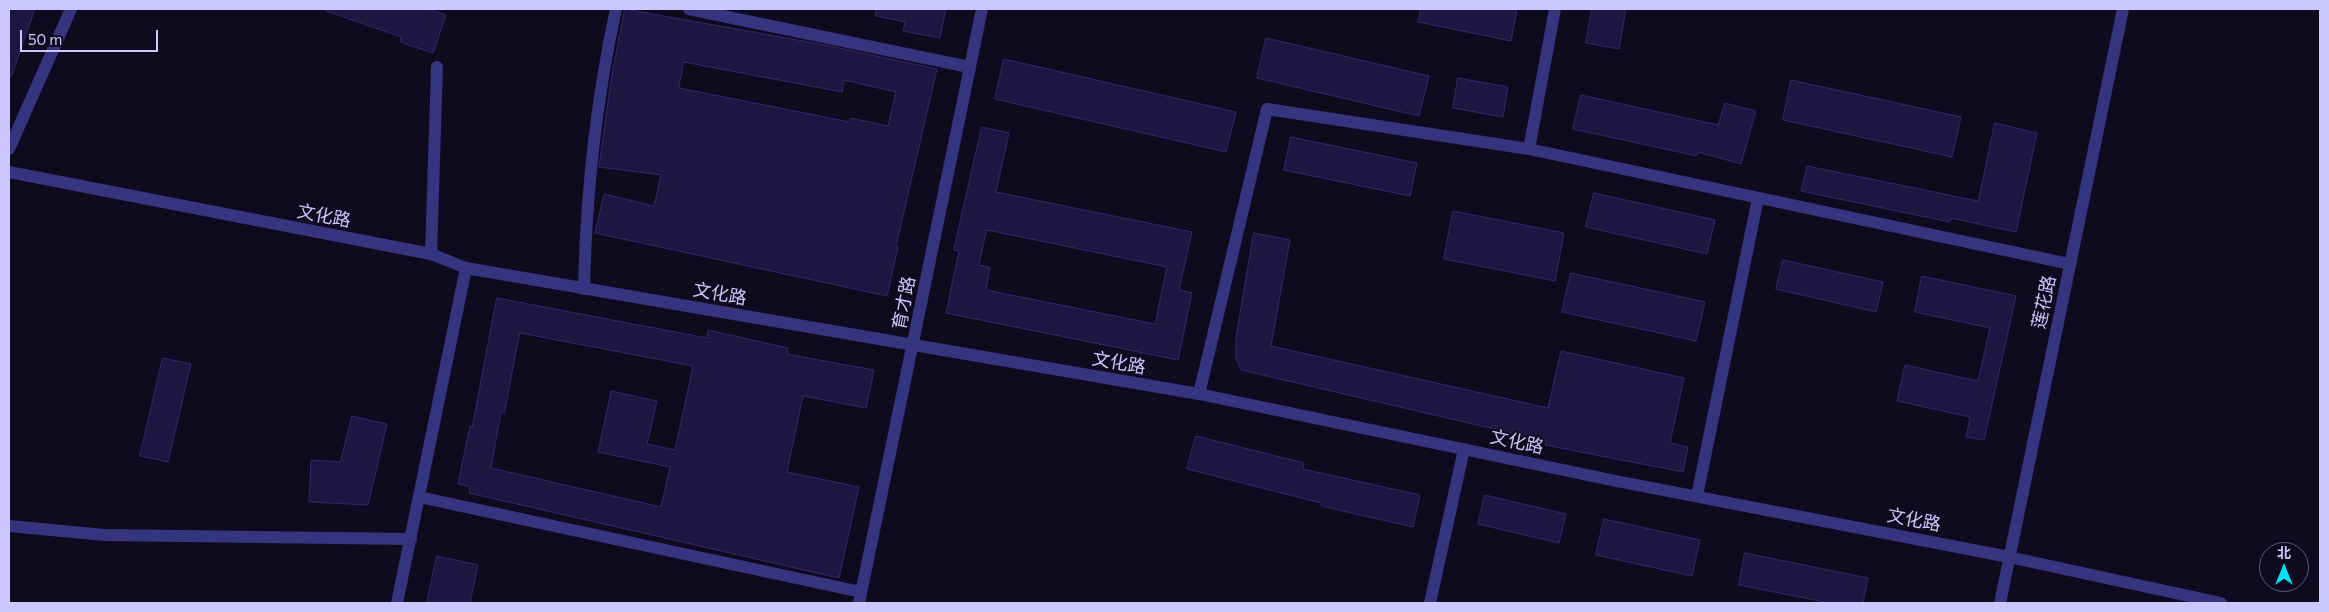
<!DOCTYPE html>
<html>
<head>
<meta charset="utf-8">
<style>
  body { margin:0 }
  #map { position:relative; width:2329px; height:612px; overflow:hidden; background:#0e0b1e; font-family:Commissioner,"Noto Sans SC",sans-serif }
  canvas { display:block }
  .frame { position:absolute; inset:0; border:10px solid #ccc8ff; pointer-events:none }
  .north { position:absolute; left:2259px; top:542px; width:50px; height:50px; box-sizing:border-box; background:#0e0b1e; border:1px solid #5a5778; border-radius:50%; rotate:0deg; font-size:14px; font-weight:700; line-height:20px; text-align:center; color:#ccc8ff }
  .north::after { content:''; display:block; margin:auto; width:18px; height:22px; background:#00e2f3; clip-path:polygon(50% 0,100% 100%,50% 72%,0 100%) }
  .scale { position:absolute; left:20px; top:30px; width:138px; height:22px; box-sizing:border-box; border:2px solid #ccc8ff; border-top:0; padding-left:6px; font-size:15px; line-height:18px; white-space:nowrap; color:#ccc8ff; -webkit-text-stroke:4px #0e0b1e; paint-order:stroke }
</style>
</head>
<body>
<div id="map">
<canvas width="2329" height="612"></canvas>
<div class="frame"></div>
<div class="north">北</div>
<div class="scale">50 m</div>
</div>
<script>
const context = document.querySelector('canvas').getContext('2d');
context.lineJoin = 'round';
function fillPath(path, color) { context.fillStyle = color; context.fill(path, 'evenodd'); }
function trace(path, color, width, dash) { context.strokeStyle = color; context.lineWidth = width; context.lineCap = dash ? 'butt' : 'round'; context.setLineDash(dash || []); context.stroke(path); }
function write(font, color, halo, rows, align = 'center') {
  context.font = font + ' Commissioner,"Noto Sans SC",sans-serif'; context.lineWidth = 4; context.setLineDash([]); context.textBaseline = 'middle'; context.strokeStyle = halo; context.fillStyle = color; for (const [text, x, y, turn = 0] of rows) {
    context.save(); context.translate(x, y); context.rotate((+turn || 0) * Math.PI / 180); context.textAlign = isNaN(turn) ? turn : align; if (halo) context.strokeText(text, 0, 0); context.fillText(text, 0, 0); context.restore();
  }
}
const building = new Path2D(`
  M 9,9 L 35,9 L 11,77 L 9,77 Z
  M 326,9 L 428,9 L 446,15 L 433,53 L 400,42 L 401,37 L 326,11 Z
  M 625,9 L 820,44 L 937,69 L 896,246 L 898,247 L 887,296 L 595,233 L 604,194 L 654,206 L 661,175 L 599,167 L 611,80 ZM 684,62 L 842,92 L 844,80 L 896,92 L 888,126 L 851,118 L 850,122 L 679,88 Z
  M 876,9 L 946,9 L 940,38 L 903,31 L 905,22 L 876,16 Z
  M 1421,9 L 1517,9 L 1511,41 L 1418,22 Z
  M 1592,9 L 1626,9 L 1619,49 L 1586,43 Z
  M 1266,38 L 1429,76 L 1419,116 L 1257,78 Z
  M 1004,59 L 1236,112 L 1226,152 L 995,99 Z
  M 1458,78 L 1508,87 L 1503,117 L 1453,108 Z
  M 1791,80 L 1961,117 L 1952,157 L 1783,120 Z
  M 1581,95 L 1718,125 L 1725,103 L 1756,111 L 1741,164 L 1698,152 L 1697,156 L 1573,129 Z
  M 1995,123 L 2037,133 L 2016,232 L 1951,218 L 1950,222 L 1801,191 L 1807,166 L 1978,201 Z
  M 982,127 L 1009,133 L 996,192 L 1192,232 L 1179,290 L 1192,293 L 1178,360 L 946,313 L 959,251 L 954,250 ZM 987,230 L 1167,267 L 1155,324 L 986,290 L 990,267 L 979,265 Z
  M 1291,137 L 1417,163 L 1410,196 L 1284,170 Z
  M 1594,193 L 1715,220 L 1707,254 L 1586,227 Z
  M 1453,211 L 1564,233 L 1555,281 L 1444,259 Z
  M 1254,233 L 1290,240 L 1271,346 L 1548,408 L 1561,351 L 1684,378 L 1670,443 L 1688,447 L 1683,472 L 1545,445 L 1546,441 L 1241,370 L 1236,359 L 1236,338 Z
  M 1783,260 L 1883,282 L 1876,312 L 1776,289 Z
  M 1571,273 L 1705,302 L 1696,341 L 1562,312 Z
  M 1922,276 L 2016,296 L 1984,440 L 1966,437 L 1970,417 L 1897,401 L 1905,365 L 1978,381 L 1990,328 L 1915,312 Z
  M 497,298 L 707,338 L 708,330 L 788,348 L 787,354 L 874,370 L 866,408 L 803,396 L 787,472 L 859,487 L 839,578 L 469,493 L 470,487 L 458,484 L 470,426 L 472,427 ZM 520,333 L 693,366 L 675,450 L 647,444 L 657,401 L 611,391 L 598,452 L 670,467 L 661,507 L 491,468 L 501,412 L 504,413 Z
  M 163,358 L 191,364 L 168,462 L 140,456 Z
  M 352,416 L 387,424 L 368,505 L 309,502 L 311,460 L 340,462 Z
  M 1196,436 L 1304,463 L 1303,469 L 1420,495 L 1413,527 L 1321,506 L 1321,503 L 1187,469 Z
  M 1485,495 L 1566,514 L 1559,543 L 1478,524 Z
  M 1604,519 L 1700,540 L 1692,576 L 1596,555 Z
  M 1745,553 L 1868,578 L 1863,603 L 1830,603 L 1739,585 Z
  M 437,556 L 478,565 L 470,603 L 427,603 Z`);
const minor = new Path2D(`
  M 689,9 L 969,67
  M 9,149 L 71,9
  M 1529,149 L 1555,9
  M 431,254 L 437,67
  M 584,289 C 586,194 596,101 616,9
  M 1199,394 L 1267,109 L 1529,149 L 2070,264
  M 1697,496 L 1758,198
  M 419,497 L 861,592
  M 9,526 L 105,535 L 411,539
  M 397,603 L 466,268
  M 859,603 L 982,9
  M 1430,603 L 1464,449`);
const tertiary = new Path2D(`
  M 9,172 L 431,254 L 466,268 L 1199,394 L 1616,481 L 2009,557 L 2221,603
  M 2000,603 L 2123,9`);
const streetNames = [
  ["文化路",324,216,11],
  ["文化路",720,294,10],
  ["莲花路",2044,302,-78],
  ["育才路",904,303,-79],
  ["文化路",1119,363,10],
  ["文化路",1517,442,12],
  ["文化路",1914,520,11]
];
fillPath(building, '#1d1640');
trace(building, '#33276d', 1);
trace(minor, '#34347f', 12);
trace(tertiary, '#34347f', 12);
write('18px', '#ccc8ff', '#0e0b1e', streetNames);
</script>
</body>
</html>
